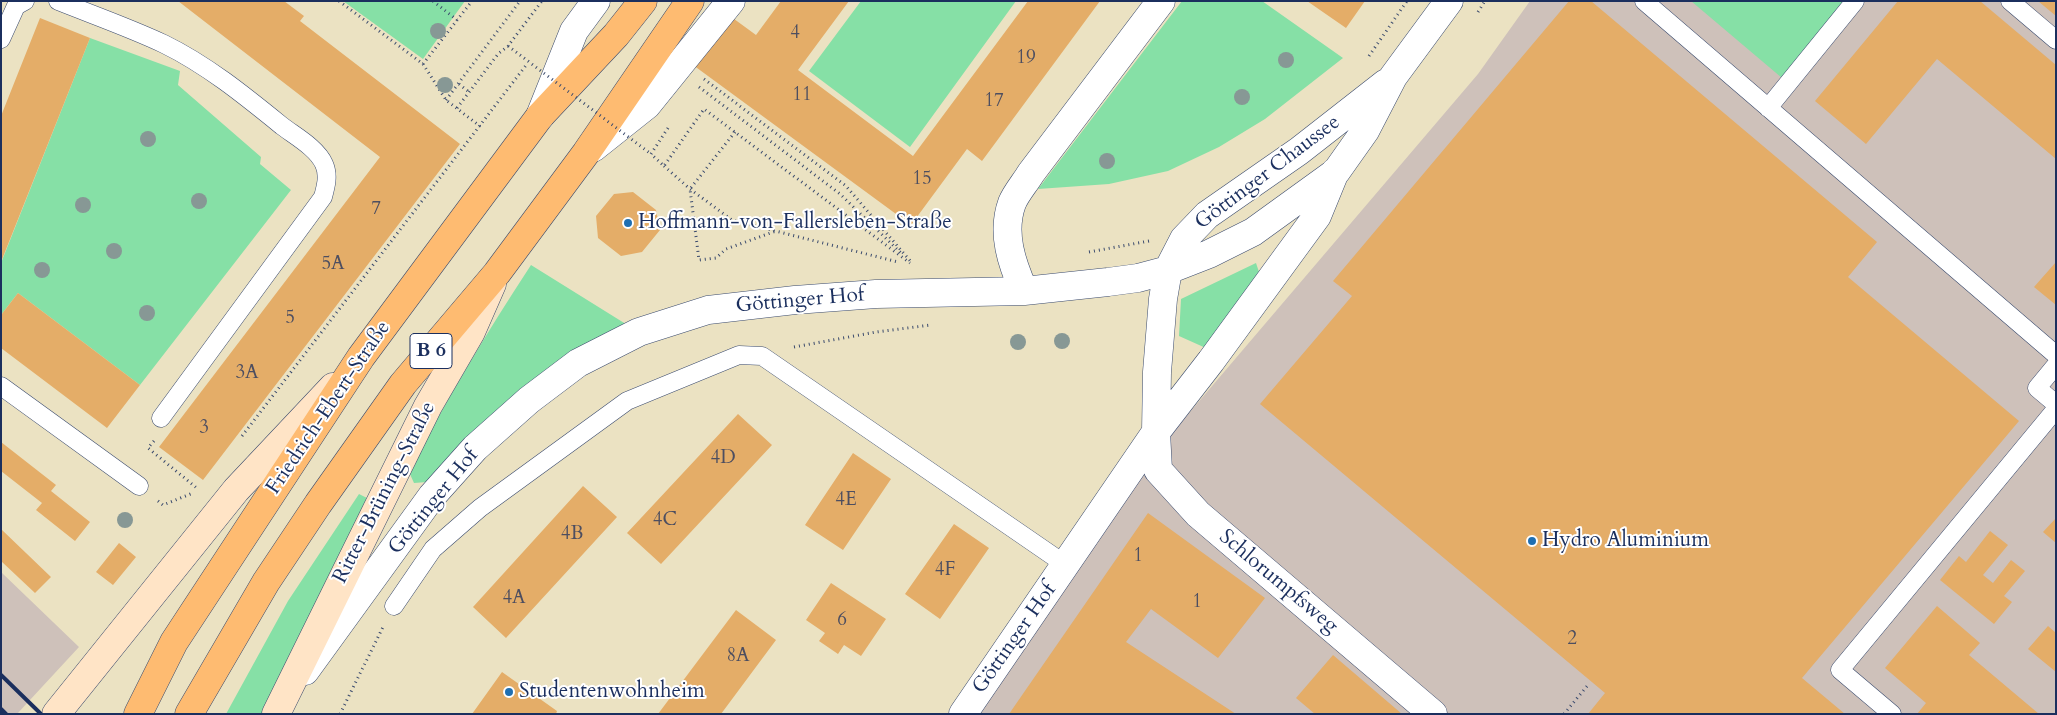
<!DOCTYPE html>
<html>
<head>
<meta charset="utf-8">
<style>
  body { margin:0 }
  #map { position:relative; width:2057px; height:715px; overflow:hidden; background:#ebe2c2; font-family:Cardo,serif }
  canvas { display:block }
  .frame { position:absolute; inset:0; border:2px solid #1b2f5e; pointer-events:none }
</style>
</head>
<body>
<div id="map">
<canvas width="2057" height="715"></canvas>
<div class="frame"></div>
</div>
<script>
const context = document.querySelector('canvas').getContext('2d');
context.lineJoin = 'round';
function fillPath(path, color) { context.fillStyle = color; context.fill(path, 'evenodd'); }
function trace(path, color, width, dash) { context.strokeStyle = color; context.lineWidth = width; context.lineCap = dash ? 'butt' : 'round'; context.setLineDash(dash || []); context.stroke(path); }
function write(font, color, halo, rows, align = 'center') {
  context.font = font + ' Cardo,serif'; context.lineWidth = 4; context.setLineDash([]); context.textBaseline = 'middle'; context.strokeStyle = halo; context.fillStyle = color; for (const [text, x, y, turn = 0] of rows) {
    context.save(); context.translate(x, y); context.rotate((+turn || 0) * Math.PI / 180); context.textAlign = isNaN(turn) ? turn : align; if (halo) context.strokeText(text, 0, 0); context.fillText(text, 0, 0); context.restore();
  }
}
const industrial = new Path2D(`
  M 1530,1 L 2056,1 L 2056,714 L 963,714 L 1066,565 L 1178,426 L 1478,74 Z
  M 1,572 L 79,647 L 17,714 L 1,714 Z`);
const green = new Path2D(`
  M 343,1 L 465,1 L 423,59 Z
  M 861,1 L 1016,1 L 910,147 L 809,71 Z
  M 1182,1 L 1262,1 L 1343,58 L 1265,119 L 1219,147 L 1168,171 L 1109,184 L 1038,189 Z
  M 1691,1 L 1844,1 L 1782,78 Z
  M 90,38 L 180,71 L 178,85 L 261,157 L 260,164 L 291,190 L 140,385 L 18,293 L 1,315 L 1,263 Z
  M 1256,263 L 1261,278 L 1208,349 L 1179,336 L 1181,299 Z
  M 531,265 L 629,326 L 427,482 L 414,483 L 409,472 C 446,400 487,332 531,265 Z
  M 359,494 L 367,498 L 263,714 L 226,714 L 288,601 Z`);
const building = new Path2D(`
  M 178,1 L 284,1 L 304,16 L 300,21 L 460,144 L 203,480 L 159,447 L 380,157 Z
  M 781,1 L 849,1 L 798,70 L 913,156 L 1028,1 L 1100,1 L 982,161 L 967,149 L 911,225 L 693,65 L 730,16 L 756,35 Z
  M 1307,1 L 1365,1 L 1346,28 Z
  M 1569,1 L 1591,1 L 1877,242 L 1848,277 L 2019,421 L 1802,678 L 1845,714 L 1588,714 L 1605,693 L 1260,404 L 1352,296 L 1333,281 Z
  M 1898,1 L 1980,1 L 2056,65 L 2056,159 L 1937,59 L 1866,144 L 1815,101 Z
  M 2038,1 L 2056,1 L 2056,16 Z
  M 40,18 L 90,38 L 1,262 L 1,116 Z
  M 633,192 L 656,210 L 660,230 L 642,252 L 621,256 L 598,238 L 596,216 L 614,194 Z
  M 2056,262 L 2056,305 L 2034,287 Z
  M 18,293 L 140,385 L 107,428 L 1,348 L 1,315 Z
  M 738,414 L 772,445 L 661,564 L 627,533 Z
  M 1,442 L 56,485 L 51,491 L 90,522 L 75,541 L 36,510 L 42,503 L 1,471 Z
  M 853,453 L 891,479 L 843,550 L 805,525 Z
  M 583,486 L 617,517 L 506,638 L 473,607 Z
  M 1148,513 L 1265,598 L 1218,658 L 1151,609 L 1126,642 L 1236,714 L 1009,714 Z
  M 2056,518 L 2056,543 L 2043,532 Z
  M 954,524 L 989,548 L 940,619 L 905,594 Z
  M 1,529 L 51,577 L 35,593 L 1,561 Z
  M 1990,531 L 2008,545 L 1983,575 L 1993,583 L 2011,560 L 2025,571 L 2004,596 L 2012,602 L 1994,624 L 1940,580 L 1959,556 L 1966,562 Z
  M 119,543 L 136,557 L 113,585 L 96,572 Z
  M 831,583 L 886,619 L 861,656 L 844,645 L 838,654 L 819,641 L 825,633 L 806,620 Z
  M 1937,606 L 1980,643 L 1969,655 L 2039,714 L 1917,714 L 1926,703 L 1885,668 Z
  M 736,610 L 776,640 L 721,714 L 658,714 Z
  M 2048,626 L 2056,633 L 2056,672 L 2028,649 Z
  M 1333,655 L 1402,714 L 1315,714 L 1296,698 Z
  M 502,672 L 557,711 L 556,714 L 472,714 Z`);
const path = new Path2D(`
  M 339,1 L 423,64 L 446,100 L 481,127
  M 433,1 L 457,20
  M 1478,12 L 1485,1
  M 1369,56 L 1407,1
  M 423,64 L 472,1
  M 704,79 L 846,186 L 912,263
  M 459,84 L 469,92
  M 699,87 L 840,194 L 901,253
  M 446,100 L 520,1
  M 457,108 L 498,54 L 508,46 L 542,1
  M 668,128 L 651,154 L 664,166 L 704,109 L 910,263
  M 735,132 L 690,189 L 699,260 L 716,258 L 726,249 L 776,231
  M 664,166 L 690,189 L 732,220 L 898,262
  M 1089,252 L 1149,241
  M 794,347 L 876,332 L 931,325
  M 242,436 L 527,64
  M 154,441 L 148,448 L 198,489
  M 158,501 L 163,505 L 193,493
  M 340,714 L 383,627
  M 1564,714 L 1588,685`);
const service = new Path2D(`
  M 58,1 C 93,15 130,28 164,44 C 207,65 245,96 282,126 C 295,136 317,148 324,164 C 329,175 326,186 323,197 L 161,418
  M 1644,1 L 2056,355
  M 2010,1 L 2056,40
  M 1,39 L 16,6 L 25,1
  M 1768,108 L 1855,1
  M 2056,365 L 2037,388 L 2056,404
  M 1,386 L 139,486
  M 394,606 L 433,549 L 480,508 L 627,401 L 739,355 L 762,356 L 1066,565
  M 1892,714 L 1840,670 L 2056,409`);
const minor = new Path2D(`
  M 1386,83 L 1299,151 L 1207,215 L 1184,239 L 1168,270 L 1163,299 L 1157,372 L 1156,432 L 1158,470 L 1198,514 L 1433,714
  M 540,116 L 574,31 L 596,1
  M 593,148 L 647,105 L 731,1
  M 1024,291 C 1012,264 1001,233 1012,203 C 1016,193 1025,183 1031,173 L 1161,1
  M 305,671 L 432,496 L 475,448 L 529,400 L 578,363 L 639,332 L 708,310 L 795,300 L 876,294 L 1024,291 L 1108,282 L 1138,278 L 1168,270 L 1209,254 L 1253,232 L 1336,172 L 1365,131 L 1393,77 L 1449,1
  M 963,714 L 1156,432 L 1211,361 L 1317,216 L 1335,172`);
const secondary = new Path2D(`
  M 56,714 L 236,490 L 333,387
  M 276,714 L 428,406 L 471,332 L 492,284`);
const primary = new Path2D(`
  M 138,714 L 174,642 L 361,357 L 540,116 L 616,35 L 643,1
  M 189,714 L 266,582 L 318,504 L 403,384 L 497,273 L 586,153 L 690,1`);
const rail = new Path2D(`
  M 1,675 L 41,714
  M 1,709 L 6,714`);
const pathBridge = new Path2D(`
  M 508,46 L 651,154`);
const trees = [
  [438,31],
  [1286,60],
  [445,85],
  [1242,97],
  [148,139],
  [1107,161],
  [199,201],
  [83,205],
  [114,251],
  [42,270],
  [147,313],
  [1062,341],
  [1018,342],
  [125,520]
];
const markers = [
  [628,223,5,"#1f6fb2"],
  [1532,541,5,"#1f6fb2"],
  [509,692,5,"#1f6fb2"]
];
const numberNames = [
  ["4",795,34],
  ["19",1026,59],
  ["11",802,96],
  ["17",994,102],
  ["15",922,180],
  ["7",376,210],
  ["5A",333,265],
  ["5",290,319],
  ["3A",247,374],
  ["3",204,429],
  ["4D",723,459],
  ["4E",846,501],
  ["4C",665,521],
  ["4B",572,535],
  ["1",1138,557],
  ["4F",945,571],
  ["4A",514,599],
  ["1",1197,603],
  ["6",842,621],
  ["2",1572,640],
  ["8A",738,657]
];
const shields = [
  [431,351,42]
];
const shieldNames = [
  ["B 6",431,351]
];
const streetNames = [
  ["Göttinger Chaussee",1268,173,-37],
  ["Göttinger Hof",800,301,-5],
  ["Friedrich-Ebert-Straße",329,408,-56],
  ["Ritter-Brüning-Straße",385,493,-63],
  ["Göttinger Hof",434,502,-51],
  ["Schlorumpfsweg",1278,582,40],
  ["Göttinger Hof",1015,639,-55]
];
const poiNames = [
  ["Hoffmann-von-Fallersleben-Straße",638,223],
  ["Hydro Aluminium",1542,541],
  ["Studentenwohnheim",519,692]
];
fillPath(industrial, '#cec1ba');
fillPath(green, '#86e0a6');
fillPath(building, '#e4ad68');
trace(service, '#3a4a6d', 19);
trace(minor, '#3a4a6d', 29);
trace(secondary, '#3a4a6d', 29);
trace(primary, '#3a4a6d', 29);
trace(path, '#3a4a6d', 3, [1, 4]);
trace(service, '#fff', 18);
trace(minor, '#fff', 28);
trace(secondary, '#ffe4c6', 28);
trace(primary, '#febb71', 28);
trace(rail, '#1b2f5e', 4);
trace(pathBridge, '#3a4a6d', 3, [1, 4]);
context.fillStyle = '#879895';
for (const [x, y] of trees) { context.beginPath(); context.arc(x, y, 8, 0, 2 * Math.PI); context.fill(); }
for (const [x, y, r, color] of markers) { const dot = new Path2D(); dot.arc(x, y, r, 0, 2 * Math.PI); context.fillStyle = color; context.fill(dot); trace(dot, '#fff', 2); }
write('19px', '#4d4e60', null, numberNames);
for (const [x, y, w] of shields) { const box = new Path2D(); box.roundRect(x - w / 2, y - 17.5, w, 35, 4); context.fillStyle = '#fff'; context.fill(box); trace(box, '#1b2f5e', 1); }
write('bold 20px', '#1b2f5e', null, shieldNames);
write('21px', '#1b2f5e', '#fff', streetNames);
write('21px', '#1b2f5e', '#fff', poiNames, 'left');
</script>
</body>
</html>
